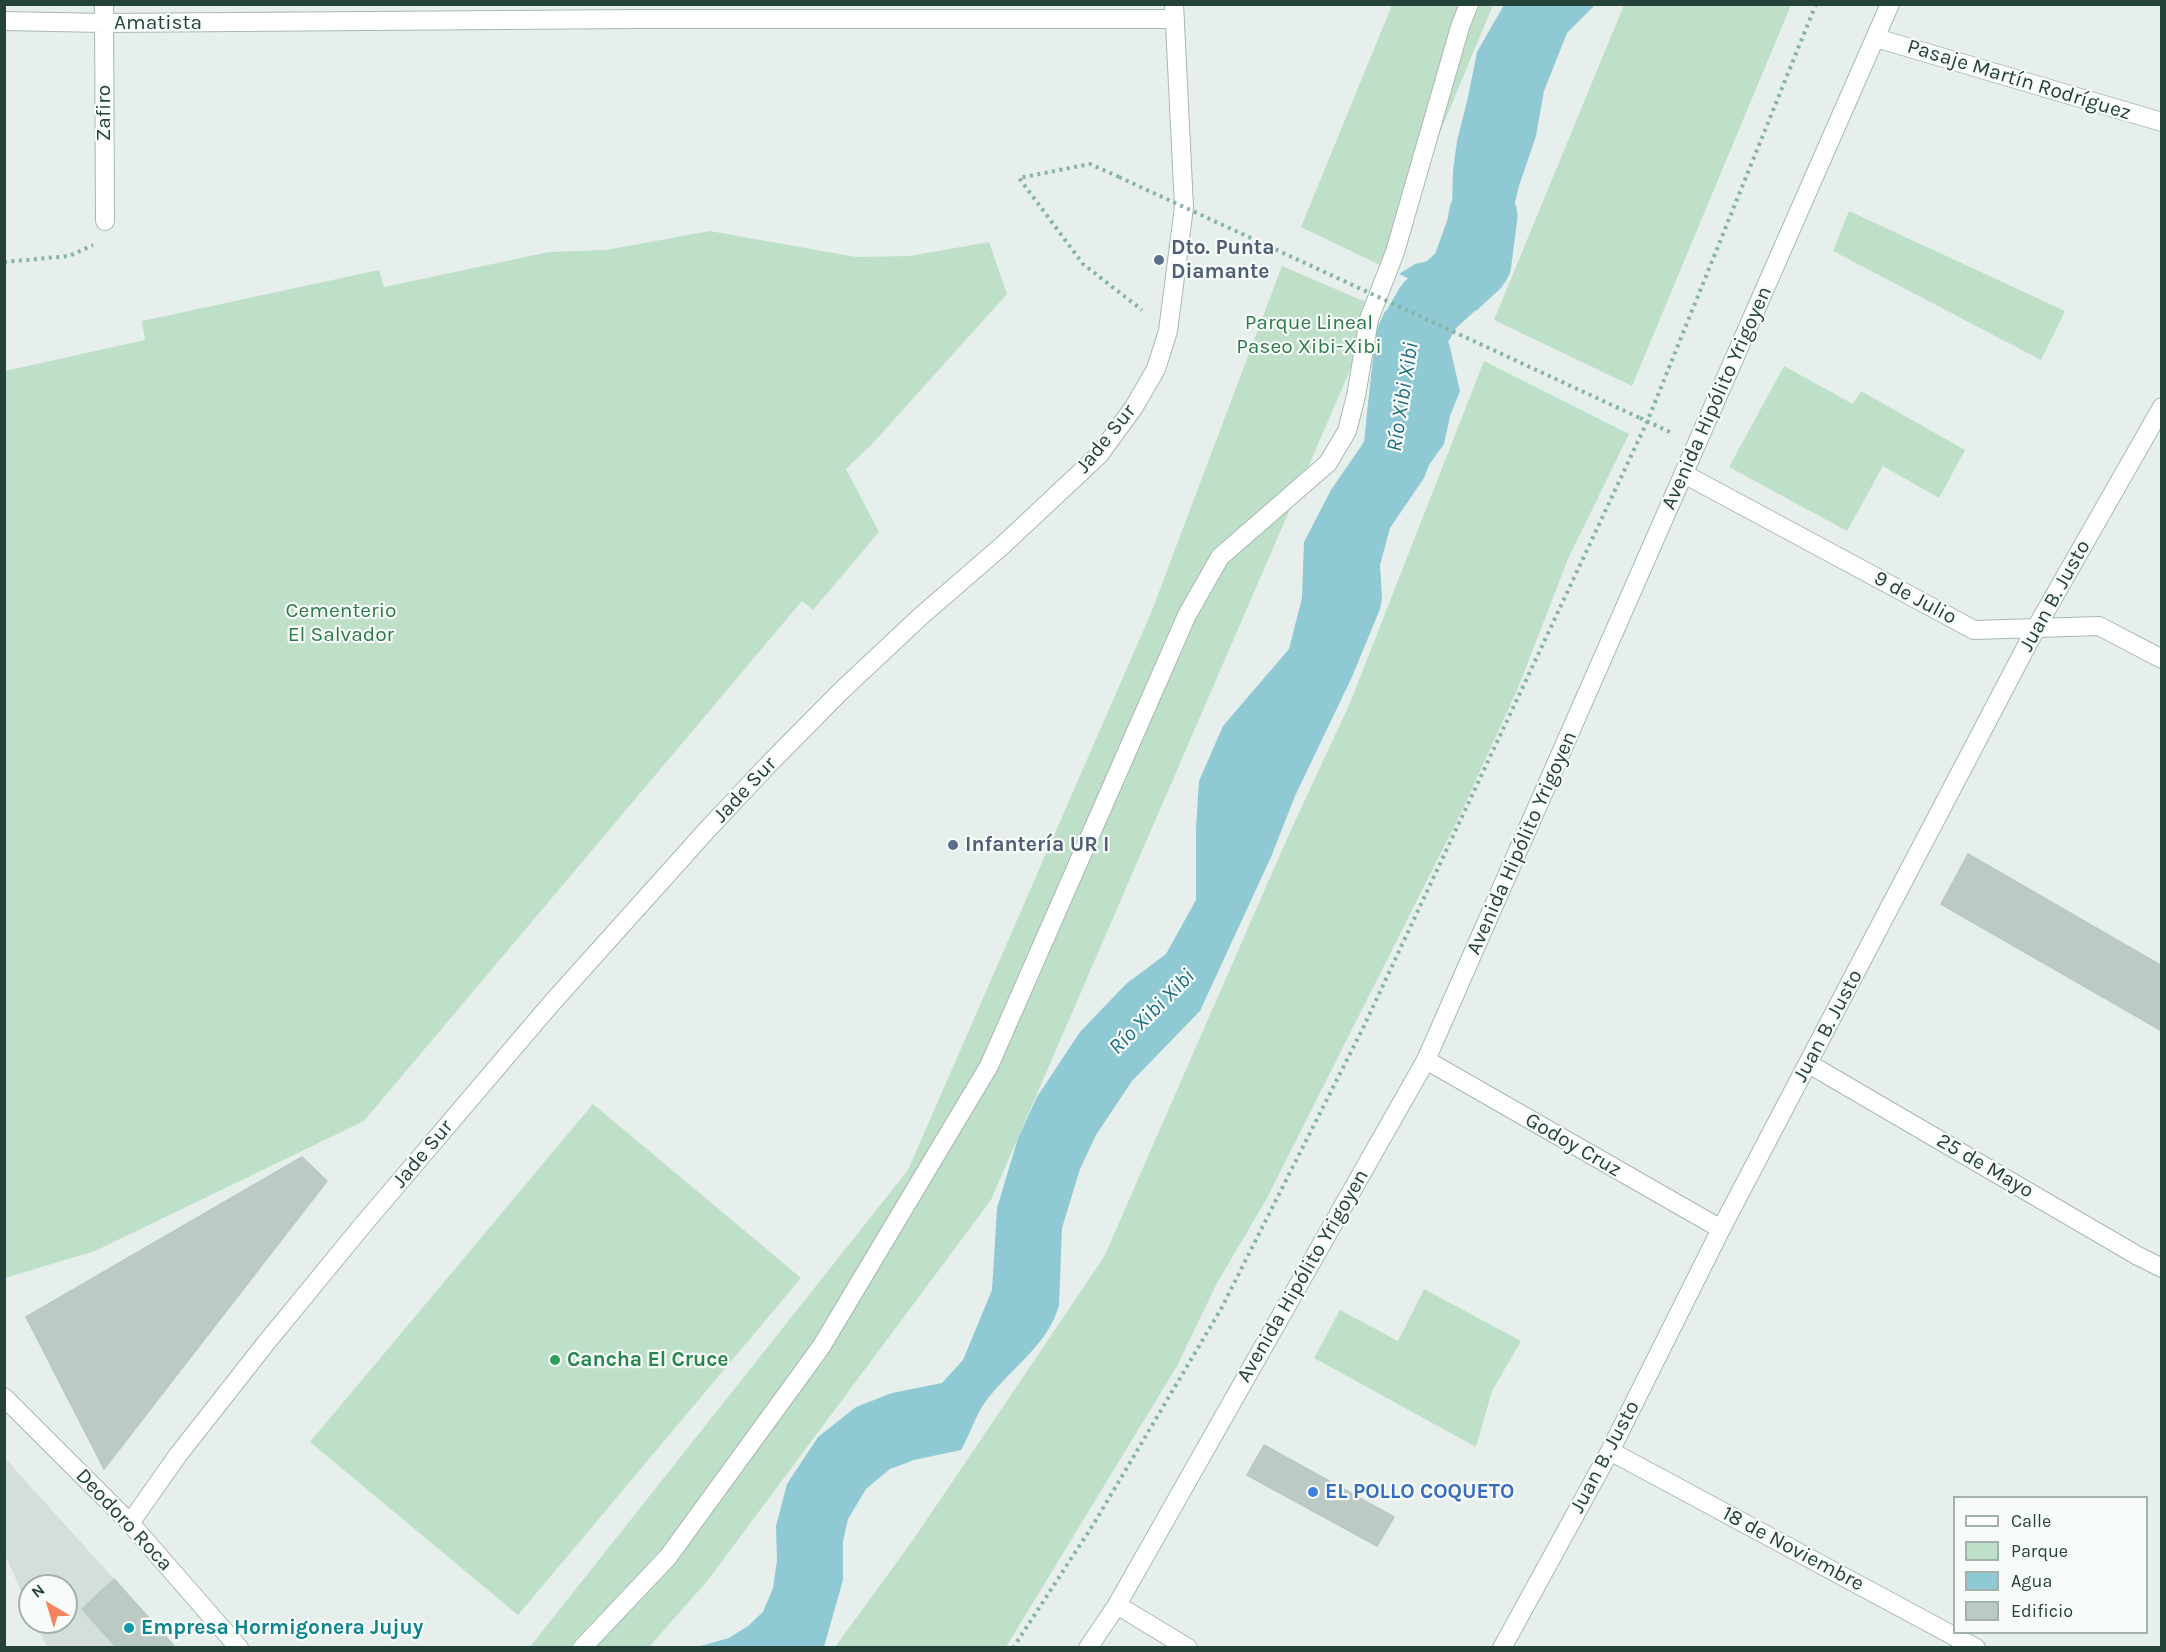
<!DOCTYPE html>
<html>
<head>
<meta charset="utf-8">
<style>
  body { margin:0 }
  #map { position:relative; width:2166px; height:1652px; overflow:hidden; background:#e6efeb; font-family:Karla,sans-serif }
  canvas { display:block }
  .frame { position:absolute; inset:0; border:6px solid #24423a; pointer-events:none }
  .legend { position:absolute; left:1953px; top:1496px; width:195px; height:138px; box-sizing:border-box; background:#f7fbf9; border:2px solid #a3b1ad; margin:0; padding:8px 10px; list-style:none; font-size:18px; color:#24423a }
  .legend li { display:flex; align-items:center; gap:12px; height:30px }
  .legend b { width:30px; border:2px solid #a3b1ad }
  .north { position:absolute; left:18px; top:1574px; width:60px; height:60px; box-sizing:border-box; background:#f7fbf9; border:2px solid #a3b1ad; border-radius:50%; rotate:322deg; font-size:16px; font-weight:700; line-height:24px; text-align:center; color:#24423a }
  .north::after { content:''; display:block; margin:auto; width:21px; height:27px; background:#f4845f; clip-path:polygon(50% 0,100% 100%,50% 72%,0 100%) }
</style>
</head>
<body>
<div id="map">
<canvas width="2166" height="1652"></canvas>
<div class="frame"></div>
<ul class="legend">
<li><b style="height:8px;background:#fff"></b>Calle</li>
<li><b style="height:16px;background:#bfe0c8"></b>Parque</li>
<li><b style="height:16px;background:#8ec9d4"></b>Agua</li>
<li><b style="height:16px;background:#bbcac4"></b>Edificio</li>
</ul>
<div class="north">N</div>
</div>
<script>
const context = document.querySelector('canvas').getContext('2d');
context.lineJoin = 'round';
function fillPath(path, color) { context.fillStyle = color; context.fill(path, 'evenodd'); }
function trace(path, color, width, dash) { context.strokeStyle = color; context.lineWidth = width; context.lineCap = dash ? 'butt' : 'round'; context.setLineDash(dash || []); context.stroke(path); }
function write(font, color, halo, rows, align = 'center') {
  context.font = font + ' Karla,sans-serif'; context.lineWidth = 4.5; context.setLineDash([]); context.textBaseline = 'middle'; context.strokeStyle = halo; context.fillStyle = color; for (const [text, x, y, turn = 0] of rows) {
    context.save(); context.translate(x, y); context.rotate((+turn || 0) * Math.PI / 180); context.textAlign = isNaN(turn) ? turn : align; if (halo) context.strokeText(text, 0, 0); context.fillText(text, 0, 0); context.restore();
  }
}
const built = new Path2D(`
  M 4,1457 L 114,1579 L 83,1609 L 117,1647 L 47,1647 L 36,1622 L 66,1622 L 66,1586 L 30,1586 L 30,1610 L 5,1555 Z`);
const green = new Path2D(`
  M 1392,5 L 1493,5 L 1384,267 L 1301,227 Z
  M 1624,5 L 1791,5 L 1632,386 L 1494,320 Z
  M 1849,211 L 2065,311 L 2041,360 L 1833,251 Z
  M 710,231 L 856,257 L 910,256 L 989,242 L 1007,294 L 873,443 L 846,469 L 879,532 L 813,610 L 802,601 L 364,1121 L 95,1251 L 5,1278 L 5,371 L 145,340 L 142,321 L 379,270 L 384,287 L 549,252 L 606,250 Z
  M 1282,266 L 1375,306 L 1348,375 L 991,1200 L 708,1580 L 649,1647 L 529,1648 L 908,1170 L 1151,613 Z
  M 1484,361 L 1629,434 L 1568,559 L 1518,688 L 1459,817 L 1266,1200 L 1217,1283 L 1177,1366 L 1006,1647 L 835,1647 L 913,1540 L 1104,1257 L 1290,832 L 1350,703 Z
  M 1784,366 L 1853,404 L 1861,391 L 1965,450 L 1939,498 L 1883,466 L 1847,531 L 1729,467 Z
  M 593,1104 L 801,1278 L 518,1615 L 310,1442 Z
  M 1424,1289 L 1521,1341 L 1492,1391 L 1476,1447 L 1314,1358 L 1340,1310 L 1398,1341 Z`);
const water = new Path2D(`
  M 1504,5 L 1595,5 L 1567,33 L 1544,91 L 1536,136 L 1519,186 L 1510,222 L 1513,241 L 1510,273 L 1501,288 L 1476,311 L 1399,274 L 1415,264 L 1433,260 L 1452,207 L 1453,171 L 1457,141 L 1468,97 L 1477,52 Z
  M 1385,311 L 1449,343 L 1460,391 L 1450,416 L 1444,444 L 1429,465 L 1424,478 L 1390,528 L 1380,565 L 1382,598 L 1380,609 L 1352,677 L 1295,796 L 1271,857 L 1200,1011 L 1132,1081 L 1096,1135 L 1080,1169 L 1062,1228 L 1059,1305 C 1049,1343 1013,1367 989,1397 C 976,1412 971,1433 961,1450 L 914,1460 L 890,1469 L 866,1489 L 848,1519 L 843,1541 L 843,1580 L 824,1647 L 697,1647 L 729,1638 L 748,1626 L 763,1612 L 773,1588 L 777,1561 L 776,1526 L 787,1484 L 818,1437 L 856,1407 L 892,1393 L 942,1383 L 963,1360 L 992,1290 L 997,1208 L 1018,1138 L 1037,1097 L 1080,1032 L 1126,984 L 1166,954 L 1196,900 L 1196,828 L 1199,781 L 1223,726 L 1289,649 L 1302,598 L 1304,542 L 1331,490 L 1364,442 L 1376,332 Z`);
const river = new Path2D(`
  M 1401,421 L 1410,339 L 1429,306 L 1477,262 L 1483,216`);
const building = new Path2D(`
  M 1968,854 L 2162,966 L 2162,1031 L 1941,904 Z
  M 302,1157 L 327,1181 L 104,1469 L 26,1317 Z
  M 1264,1445 L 1394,1517 L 1377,1546 L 1247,1475 Z
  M 114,1579 L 176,1648 L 117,1648 L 82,1609 Z`);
const path = new Path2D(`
  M 1119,177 L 1090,164 L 1019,178 L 1083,264 L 1142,310
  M 4,262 L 69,256 L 93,245
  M 1640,418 L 1672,433
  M 1013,1648 L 1093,1525 L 1221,1309 L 1363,1028 L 1647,422 L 1816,4`);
const minor = new Path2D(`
  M 104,4 L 105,221
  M 4,21 L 104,23 L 636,19 L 1175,19
  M 1876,38 L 2162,122
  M 1684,474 L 1974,630 L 2099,626 L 2162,659
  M 1426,1060 L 1721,1229
  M 1809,1064 L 2138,1256 L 2162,1268
  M 1610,1451 L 1976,1648
  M 130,1523 L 178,1455 L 266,1343 L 362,1226 L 550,1005 L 707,830 L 767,766 L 841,691 L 921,616 L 1003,545 L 1099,455 L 1134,407 L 1156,369 L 1168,331 L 1184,207 L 1174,4
  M 1117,1605 L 1188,1648
  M 582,1648 L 668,1557 L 821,1347 L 989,1066 L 1187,615 L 1220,557 L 1328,463 L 1347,431 L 1356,396 L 1369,319 L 1395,252 L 1460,27 L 1469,4
  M 1502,1648 L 1610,1451 L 1721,1229 L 2036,628 L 2162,407`);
const tertiary = new Path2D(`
  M 4,1397 L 130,1523 L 239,1648`);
const secondary = new Path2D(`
  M 1088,1648 L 1117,1605 L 1426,1060 L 1890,4`);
const pathBridge = new Path2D(`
  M 1119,177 L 1640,418`);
const markers = [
  [1159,260,6,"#5c6f8a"],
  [953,845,6,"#5c6f8a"],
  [555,1360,6,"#2e9e5b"],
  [1313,1492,6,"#3f7fe0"],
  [129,1628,6,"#0f9aa8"]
];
const streetNames = [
  ["Amatista",158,23],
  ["Pasaje Martín Rodríguez",2019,80,17],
  ["Zafiro",104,113,-90],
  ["Avenida Hipólito Yrigoyen",1717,398,-66],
  ["Jade Sur",1106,439,-51],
  ["Juan B. Justo",2055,596,-61],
  ["9 de Julio",1915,598,28],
  ["Jade Sur",745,790,-47],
  ["Avenida Hipólito Yrigoyen",1522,843,-66],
  ["Juan B. Justo",1828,1026,-62],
  ["Godoy Cruz",1573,1145,30],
  ["Jade Sur",423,1154,-50],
  ["25 de Mayo",1985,1166,30],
  ["Avenida Hipólito Yrigoyen",1303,1276,-60],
  ["Juan B. Justo",1605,1457,-62],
  ["Deodoro Roca",124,1520,47],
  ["18 de Noviembre",1793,1549,28]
];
const serviceNames = [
  ["Dto. Punta",1171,248],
  ["Diamante",1171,272],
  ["Infantería UR I",965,845]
];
const parkNames = [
  ["Parque Lineal",1309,323],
  ["Paseo Xibi-Xibi",1309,347],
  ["Cementerio",341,611],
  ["El Salvador",341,635]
];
const leisureNames = [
  ["Cancha El Cruce",567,1360]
];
const shopNames = [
  ["EL POLLO COQUETO",1325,1492]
];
const cultureNames = [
  ["Empresa Hormigonera Jujuy",141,1628]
];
const waterNames = [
  ["Río Xibi Xibi",1403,397,-81],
  ["Río Xibi Xibi",1152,1012,-45]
];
fillPath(built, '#d4dfda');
fillPath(green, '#bfe0c8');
fillPath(water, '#8ec9d4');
trace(river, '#8ec9d4', 69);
fillPath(building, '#bbcac4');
trace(building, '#b8c9c2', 1.5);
trace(minor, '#a8b8b2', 20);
trace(tertiary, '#a8b8b2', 20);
trace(secondary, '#a4bbb3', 20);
trace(path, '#86b3a5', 4, [3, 4.5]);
trace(minor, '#fff', 18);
trace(tertiary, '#fff', 18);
trace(secondary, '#fff', 18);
trace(pathBridge, '#86b3a5', 4, [3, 4.5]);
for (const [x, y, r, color] of markers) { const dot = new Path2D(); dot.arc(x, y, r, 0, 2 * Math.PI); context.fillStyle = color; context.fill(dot); trace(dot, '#f7fbf9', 2); }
write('21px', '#24423a', '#f7fbf9', streetNames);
write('bold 21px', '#4e5e75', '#f7fbf9', serviceNames, 'left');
write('21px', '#2d7a4b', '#f7fbf9', parkNames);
write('bold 21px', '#27864d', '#f7fbf9', leisureNames, 'left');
write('bold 21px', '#366cbe', '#f7fbf9', shopNames, 'left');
write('bold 21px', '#0d838f', '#f7fbf9', cultureNames, 'left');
write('italic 22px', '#1c6f80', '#f7fbf9', waterNames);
</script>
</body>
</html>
